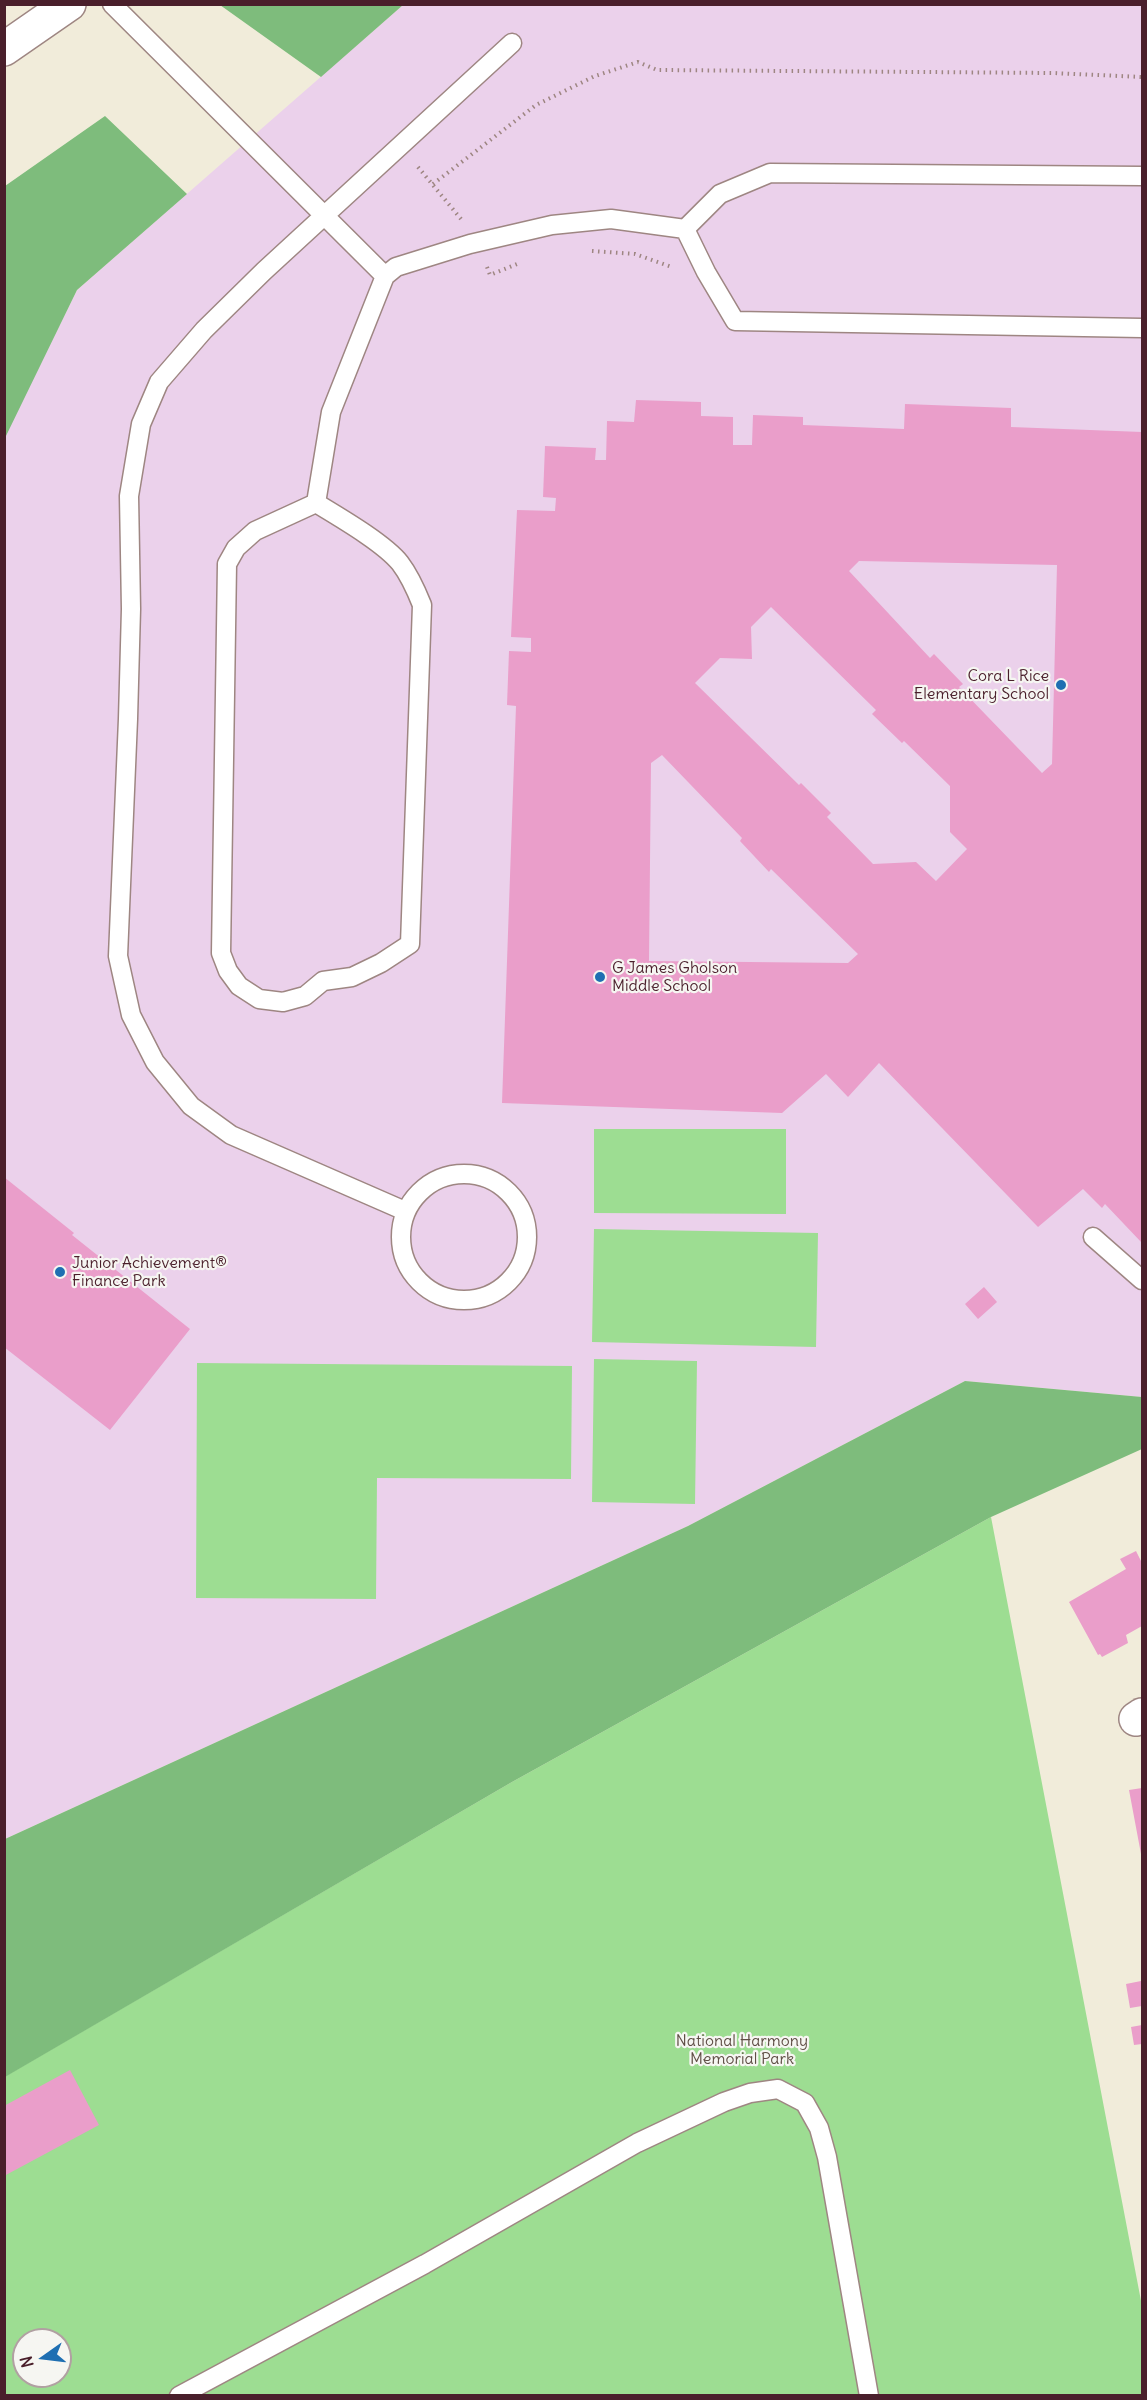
<!DOCTYPE html>
<html>
<head>
<meta charset="utf-8">
<style>
  body { margin:0 }
  #map { position:relative; width:1147px; height:2400px; overflow:hidden; background:#f1ecda; font-family:Delius,sans-serif }
  canvas { display:block }
  .frame { position:absolute; inset:0; border:6px solid #4a1f2b; pointer-events:none }
  .north { position:absolute; left:12px; top:2328px; width:60px; height:60px; box-sizing:border-box; background:#f6f6f2; border:2px solid #b1a0a2; border-radius:50%; rotate:256deg; font-size:16px; font-weight:700; line-height:24px; text-align:center; color:#4a1f2b }
  .north::after { content:''; display:block; margin:auto; width:21px; height:27px; background:#1f6fb2; clip-path:polygon(50% 0,100% 100%,50% 72%,0 100%) }
</style>
</head>
<body>
<div id="map">
<canvas width="1147" height="2400"></canvas>
<div class="frame"></div>
<div class="north">N</div>
</div>
<script>
const context = document.querySelector('canvas').getContext('2d');
context.lineJoin = 'round';
function fillPath(path, color) { context.fillStyle = color; context.fill(path, 'evenodd'); }
function trace(path, color, width, dash) { context.strokeStyle = color; context.lineWidth = width; context.lineCap = dash ? 'butt' : 'round'; context.setLineDash(dash || []); context.stroke(path); }
function write(font, color, halo, rows, align = 'center') {
  context.font = font + ' Delius,sans-serif'; context.lineWidth = 4.5; context.setLineDash([]); context.textBaseline = 'middle'; context.strokeStyle = halo; context.fillStyle = color; for (const [text, x, y, turn = 0] of rows) {
    context.save(); context.translate(x, y); context.rotate((+turn || 0) * Math.PI / 180); context.textAlign = isNaN(turn) ? turn : align; if (halo) context.strokeText(text, 0, 0); context.fillText(text, 0, 0); context.restore();
  }
}
const built = new Path2D(`
  M 403,5 L 1142,5 L 1142,1397 L 965,1381 L 688,1526 L 5,1839 L 4,438 L 77,290 Z`);
const green = new Path2D(`
  M 594,1129 L 786,1129 L 786,1214 L 594,1213 Z
  M 594,1229 L 818,1233 L 816,1347 L 592,1342 Z
  M 594,1359 L 697,1361 L 695,1504 L 592,1502 Z
  M 197,1363 L 572,1366 L 571,1479 L 377,1478 L 376,1599 L 196,1598 Z
  M 991,1517 L 1142,2306 L 1142,2395 L 5,2395 L 4,2077 L 512,1782 ZM 24,2340 L 60,2340 L 60,2376 L 24,2376 Z`);
const forest = new Path2D(`
  M 220,5 L 403,5 L 321,77 Z
  M 105,116 L 187,194 L 77,290 L 5,438 L 5,186 Z
  M 965,1381 L 1142,1397 L 1142,1449 L 991,1517 L 512,1782 L 5,2077 L 5,1839 L 688,1526 Z`);
const building = new Path2D(`
  M 636,400 L 701,402 L 701,416 L 733,417 L 733,445 L 752,445 L 753,415 L 803,417 L 803,425 L 904,429 L 905,404 L 1011,408 L 1011,427 L 1142,432 L 1142,1243 L 1105,1204 L 1102,1208 L 1083,1189 L 1038,1227 L 879,1063 L 848,1097 L 826,1074 L 782,1113 L 502,1103 L 516,706 L 507,705 L 509,651 L 531,652 L 531,638 L 511,637 L 517,510 L 555,511 L 556,498 L 543,497 L 545,446 L 596,448 L 595,460 L 606,460 L 607,421 L 634,422 ZM 859,561 L 1057,565 L 1052,764 L 1042,773 L 959,687 L 963,684 L 934,654 L 930,658 L 849,571 ZM 771,607 L 876,710 L 872,714 L 902,743 L 904,741 L 950,786 L 950,832 L 967,849 L 936,881 L 916,862 L 873,864 L 827,817 L 831,813 L 801,783 L 799,785 L 695,683 L 720,658 L 752,659 L 751,627 ZM 662,755 L 742,838 L 740,841 L 769,872 L 771,869 L 858,954 L 848,963 L 649,961 L 651,763 Z
  M 4,1177 L 74,1233 L 72,1235 L 190,1329 L 110,1430 L 4,1347 Z
  M 984,1287 L 997,1302 L 978,1319 L 965,1304 Z
  M 1136,1551 L 1142,1563 L 1142,1626 L 1126,1635 L 1128,1643 L 1102,1657 L 1100,1654 L 1098,1655 L 1069,1602 L 1126,1569 L 1120,1559 Z
  M 1142,1788 L 1142,1854 L 1141,1854 L 1129,1790 Z
  M 1141,1981 L 1142,2006 L 1130,2008 L 1126,1984 Z
  M 1142,2025 L 1142,2044 L 1134,2045 L 1131,2027 Z
  M 70,2070 L 99,2125 L 4,2176 L 4,2106 Z`);
const path = new Path2D(`
  M 418,167 L 461,219
  M 433,184 L 536,105 L 595,76 L 638,62 L 657,70 L 1053,73 L 1142,77
  M 592,251 L 635,254 L 672,267
  M 487,267 L 490,275 L 517,264`);
const lane = new Path2D(`
  M 112,4 L 385,276
  M 1142,176 L 770,173 L 720,194 L 685,229 L 706,272 L 735,321 L 1142,328
  M 316,503 C 339,517 384,543 400,563 C 410,576 416,590 422,605 L 410,944 L 381,963 L 352,977 L 323,981 L 305,996 L 283,1002 L 259,999 L 239,986 L 228,971 L 221,953 L 227,564 L 236,548 L 255,531 Z
  M 316,503 L 331,412 L 385,276 L 396,267 L 470,244 L 552,225 L 611,219 L 685,229
  M401 1237a63 63 0 1 1 126 0a63 63 0 1 1-126 0Z
  M 405,1211 L 231,1135 L 191,1106 L 155,1062 L 131,1015 L 118,956 L 128,719 L 131,609 L 129,496 L 141,424 L 159,382 L 204,330 L 264,271 L 512,43
  M 1093,1237 L 1142,1280
  M 179,2396 L 425,2264 L 637,2143 L 724,2102 L 750,2093 L 778,2089 L 805,2103 L 819,2128 L 827,2157 L 869,2396`);
const street = new Path2D(`
  M 1136,1719 L 1142,1715`);
const secondary = new Path2D(`
  M 4,49 L 69,4`);
const markers = [
  [1061,685,6,"#1f6fb2"],
  [600,977,6,"#1f6fb2"],
  [60,1272,6,"#1f6fb2"]
];
const poiNames = [
  ["Cora L Rice",1049,676,"right"],
  ["Elementary School",1049,694,"right"],
  ["G James Gholson",612,968],
  ["Middle School",612,986],
  ["Junior Achievement®",72,1263],
  ["Finance Park",72,1281]
];
const parkNames = [
  ["National Harmony",742,2041],
  ["Memorial Park",742,2059]
];
fillPath(built, '#ebd1eb');
fillPath(green, '#9ddd92');
fillPath(forest, '#7ebc7c');
fillPath(building, '#ea9eca');
trace(lane, '#9e8682', 21);
trace(street, '#9e8682', 36);
trace(secondary, '#9e8682', 36);
trace(path, '#9e8682', 4, [1.5, 4.5]);
trace(lane, '#fff', 18);
trace(street, '#fff', 33);
trace(secondary, '#fff', 33);
for (const [x, y, r, color] of markers) { const dot = new Path2D(); dot.arc(x, y, r, 0, 2 * Math.PI); context.fillStyle = color; context.fill(dot); trace(dot, '#f6f6f2', 2); }
write('16px', '#4a1f2b', '#f6f6f2', poiNames, 'left');
write('16px', '#5f4e45', '#f6f6f2', parkNames);
</script>
</body>
</html>
